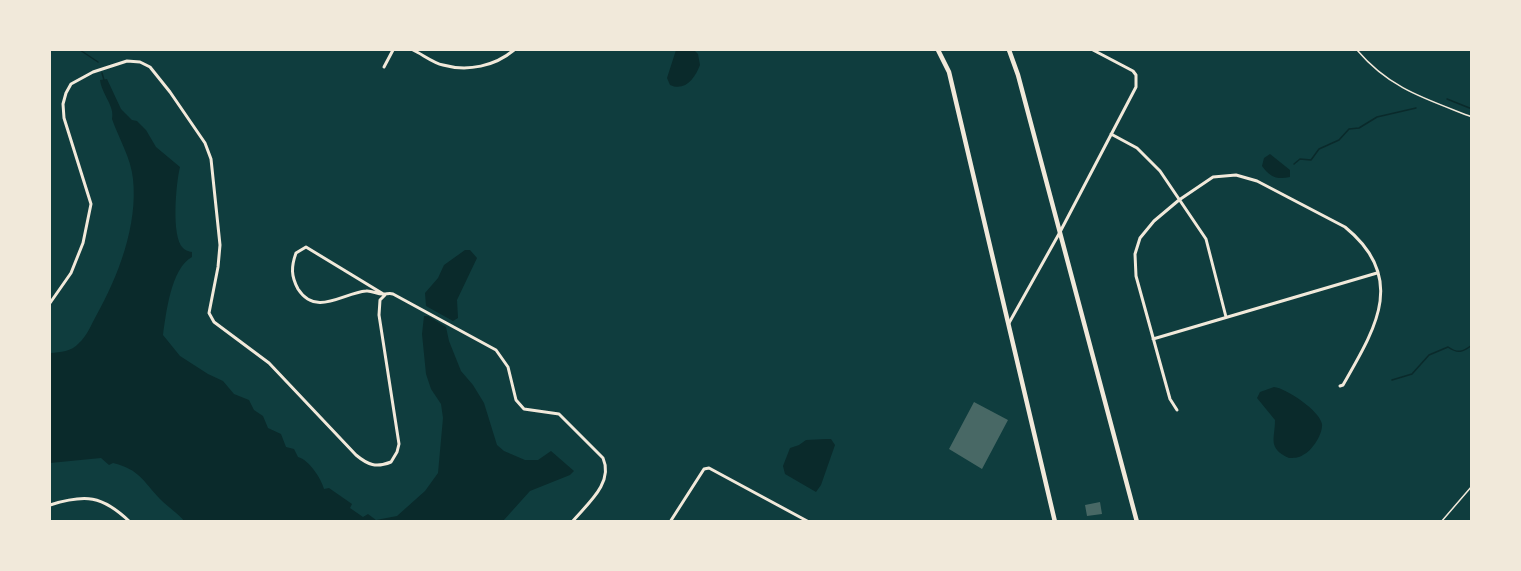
<!DOCTYPE html>
<html>
<head>
<meta charset="utf-8">
<style>
  body { margin:0 }
  #map { position:relative; width:1521px; height:571px; overflow:hidden; background:#0f3d3e; font-family:"Varela Round",sans-serif }
  canvas { display:block }
  .frame { position:absolute; inset:0; border:51px solid #f1e9da; pointer-events:none }
</style>
</head>
<body>
<div id="map">
<canvas width="1521" height="571"></canvas>
<div class="frame"></div>
</div>
<script>
const context = document.querySelector('canvas').getContext('2d');
context.lineJoin = 'round';
function fillPath(path, color) { context.fillStyle = color; context.fill(path, 'evenodd'); }
function trace(path, color, width, dash) { context.strokeStyle = color; context.lineWidth = width; context.lineCap = dash ? 'butt' : 'round'; context.setLineDash(dash || []); context.stroke(path); }
const water = new Path2D(`
  M 676,50 L 694,50 L 698,54 L 700,65 C 695,78 685,92 670,85 L 667,78 Z
  M 107,79 L 121,109 L 132,120 L 137,121 L 146,130 L 156,147 L 180,167 C 176,183 171,237 183,248 C 186,251 188,251 192,252 L 192,257 C 171,268 166,314 163,335 L 180,356 L 208,374 L 223,381 L 234,394 L 249,400 L 254,410 L 263,416 L 268,428 L 281,434 L 286,447 L 294,449 L 298,457 C 309,460 321,478 324,489 L 329,488 L 352,504 L 350,508 L 363,517 L 368,514 L 376,520 L 397,516 L 425,491 L 438,473 L 443,418 L 441,404 L 431,389 L 426,374 L 422,334 L 424,316 L 428,316 L 446,327 L 449,341 L 461,371 L 473,385 L 484,403 L 497,445 L 504,451 L 525,460 L 538,460 L 551,451 L 574,471 L 570,475 L 530,491 L 503,521 L 185,522 C 178,513 168,507 160,499 C 142,480 140,470 113,463 L 109,465 L 101,458 L 50,463 L 50,353 C 61,352 71,352 79,343 C 87,336 91,325 96,316 C 118,277 138,225 133,179 C 131,158 119,139 112,119 C 115,106 102,95 100,80 Z
  M 1270,154 L 1290,170 L 1290,177 C 1277,180 1270,177 1262,166 L 1264,158 Z
  M 465,250 L 470,250 L 477,258 L 457,300 L 458,318 L 453,321 L 426,306 L 425,293 L 438,278 L 444,265 Z
  M 1274,387 C 1286,388 1320,411 1322,424 C 1323,434 1312,451 1303,455 C 1299,458 1293,458 1289,458 C 1267,448 1275,439 1275,420 L 1257,398 L 1260,392 Z
  M 826,439 L 831,439 L 835,445 L 821,485 L 816,492 L 785,474 L 783,466 L 790,448 L 799,445 L 806,440 Z`);
const stream = new Path2D(`
  M 80,50 L 98,62
  M 102,73 L 104,80
  M 1447,99 L 1472,109
  M 1294,164 L 1300,159 L 1311,160 L 1319,149 L 1339,140 L 1349,129 L 1359,128 L 1377,117 L 1416,108
  M 1392,380 L 1412,374 L 1429,355 L 1448,347 C 1458,354 1463,352 1472,345`);
const building = new Path2D(`
  M 974,402 L 1008,420 L 982,469 L 949,449 Z
  M 1100,502 L 1102,514 L 1087,516 L 1085,505 Z`);
const service = new Path2D(`
  M 1357,50 C 1390,89 1426,99 1472,117
  M 1441,522 L 1472,486`);
const minor = new Path2D(`
  M 413,50 C 422,54 433,63 443,65 C 468,72 495,66 514,50
  M 384,67 L 393,50
  M 1111,134 L 1137,148 L 1160,171 L 1206,239 L 1226,317
  M 385,295 L 306,247 L 296,253 C 291,267 291,276 298,289 C 316,317 343,293 366,291 C 372,290 378,295 384,294 C 387,294 390,293 393,294 L 496,350 L 508,367 L 516,400 L 524,409 L 559,414 L 603,458 C 614,483 587,504 572,522
  M 50,303 L 71,273 L 83,243 L 91,204 L 64,118 L 63,104 L 66,93 L 71,84 L 93,72 L 127,61 L 140,62 L 150,67 L 170,92 L 205,143 L 211,159 L 220,245 L 218,267 L 209,313 L 214,322 L 269,363 L 356,455 C 368,465 376,468 391,462 L 397,452 L 399,444 L 379,315 L 380,300 L 385,295
  M 1009,323 L 1060,232 L 1136,87 L 1136,75 L 1133,71 L 1093,50
  M 1153,339 L 1377,273
  M 1177,410 L 1170,399 L 1136,276 L 1135,254 L 1140,238 L 1154,221 L 1179,200 L 1213,177 L 1236,175 L 1257,181 L 1345,227 C 1408,278 1375,329 1343,385 L 1340,386
  M 50,505 C 85,494 102,495 130,522
  M 670,522 L 704,469 L 709,468 L 809,522`);
const primary = new Path2D(`
  M 938,50 L 949,72 L 1055,522
  M 1009,50 L 1018,75 L 1137,522`);
fillPath(water, '#0a2a2b');
trace(stream, '#0a2a2b', 1.5);
fillPath(building, '#486865');
trace(service, '#f1e9da', 1.5);
trace(minor, '#f1e9da', 3);
trace(primary, '#f1e9da', 4.5);
</script>
</body>
</html>
